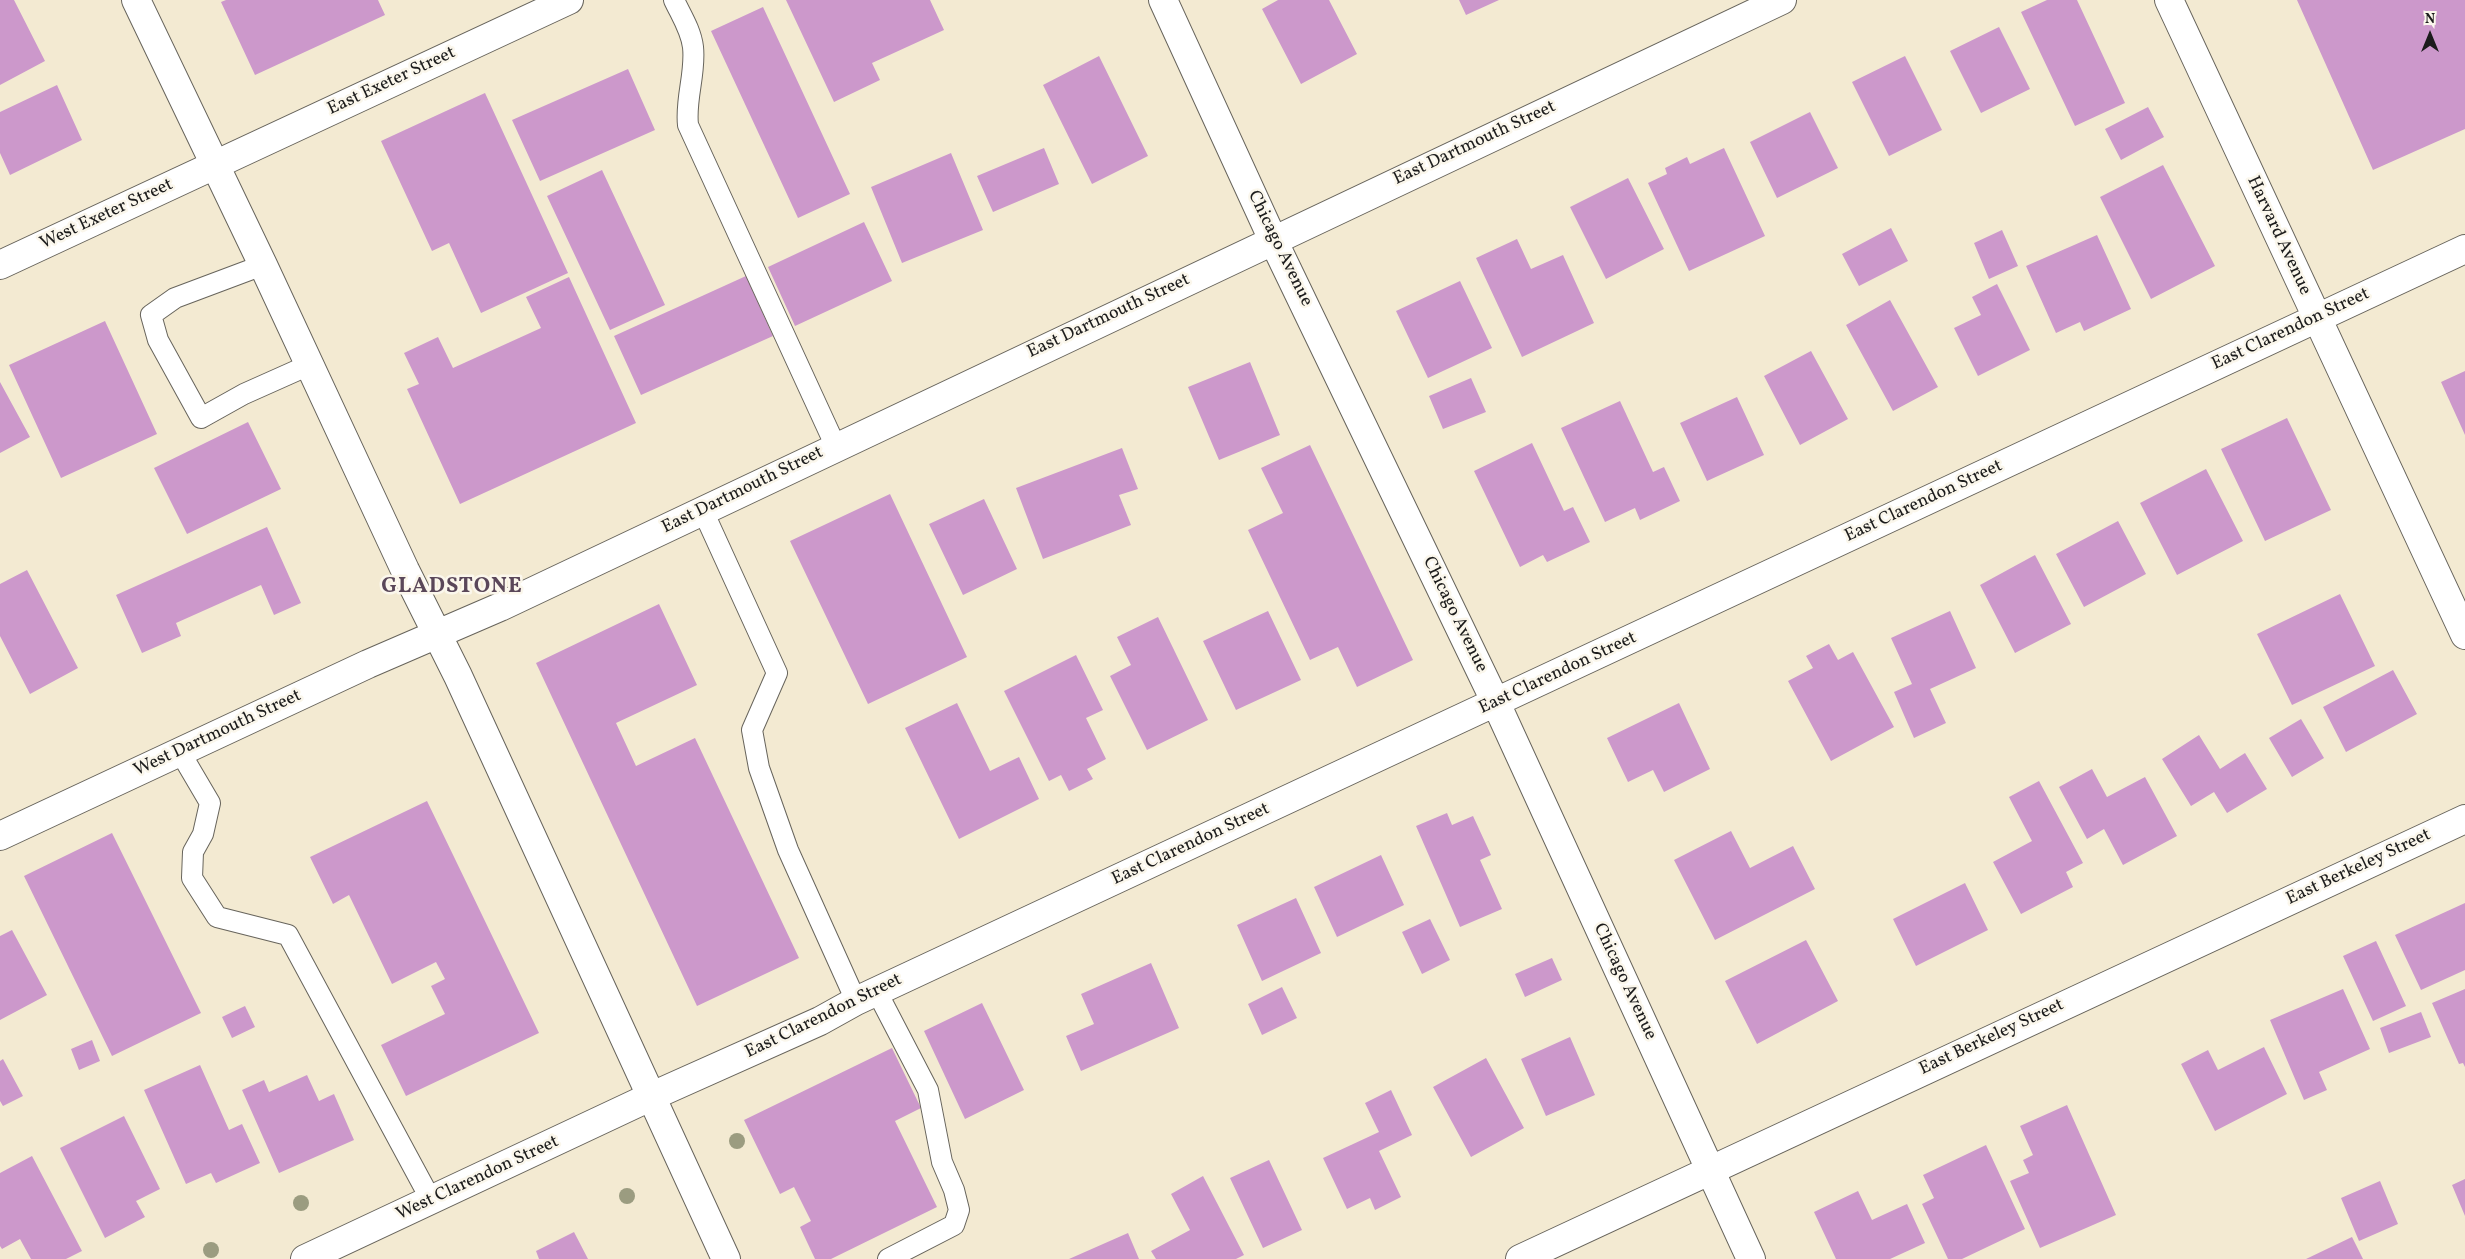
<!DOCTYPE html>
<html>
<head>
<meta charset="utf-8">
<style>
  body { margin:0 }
  #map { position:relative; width:2465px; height:1259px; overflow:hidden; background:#f3ead2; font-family:Vollkorn,serif }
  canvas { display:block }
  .north { position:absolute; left:2405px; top:10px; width:50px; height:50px; -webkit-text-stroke:4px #fbf7ec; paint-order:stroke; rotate:0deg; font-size:14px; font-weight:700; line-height:20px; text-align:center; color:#1c1c1c }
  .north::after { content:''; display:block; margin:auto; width:18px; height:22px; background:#1c1c1c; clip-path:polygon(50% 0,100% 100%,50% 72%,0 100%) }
</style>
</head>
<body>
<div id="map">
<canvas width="2465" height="1259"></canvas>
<div class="north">N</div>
</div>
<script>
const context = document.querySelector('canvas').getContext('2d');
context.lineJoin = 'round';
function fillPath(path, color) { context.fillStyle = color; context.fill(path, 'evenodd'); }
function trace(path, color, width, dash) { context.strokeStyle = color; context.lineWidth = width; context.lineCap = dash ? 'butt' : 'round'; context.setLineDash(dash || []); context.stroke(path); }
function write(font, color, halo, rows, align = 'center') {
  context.font = font + ' Vollkorn,serif'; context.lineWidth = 5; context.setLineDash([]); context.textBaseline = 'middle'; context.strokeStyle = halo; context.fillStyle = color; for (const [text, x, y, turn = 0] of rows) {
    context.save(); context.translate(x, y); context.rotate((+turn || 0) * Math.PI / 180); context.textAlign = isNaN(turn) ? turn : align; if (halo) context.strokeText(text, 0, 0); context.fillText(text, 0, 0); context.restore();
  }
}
const building = new Path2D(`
  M 0,0 L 14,0 L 45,61 L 0,85 Z
  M 226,0 L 378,0 L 385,15 L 255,75 L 221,2 Z
  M 786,0 L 930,0 L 944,30 L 872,63 L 880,80 L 834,102 Z
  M 1278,0 L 1329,0 L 1357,54 L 1301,84 L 1262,9 Z
  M 1459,0 L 1499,0 L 1466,15 Z
  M 2047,0 L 2077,0 L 2125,103 L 2075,126 L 2021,12 Z
  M 2297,0 L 2465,0 L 2465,129 L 2373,170 Z
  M 763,7 L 850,194 L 798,218 L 711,31 Z
  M 1999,27 L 2030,89 L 1981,113 L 1950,51 Z
  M 1099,56 L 1148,156 L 1092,184 L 1043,85 Z
  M 1905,56 L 1942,130 L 1889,156 L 1852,82 Z
  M 628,69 L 655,130 L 540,181 L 512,120 Z
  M 57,85 L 82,140 L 10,175 L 0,153 L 0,112 Z
  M 485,93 L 568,273 L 481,313 L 449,243 L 432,251 L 381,141 Z
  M 2148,107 L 2164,137 L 2121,160 L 2105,129 Z
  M 1810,112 L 1838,168 L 1777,198 L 1750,142 Z
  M 1044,148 L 1059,184 L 993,212 L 977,176 Z
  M 1724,148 L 1765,236 L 1689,271 L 1648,183 L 1667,174 L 1665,168 L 1687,157 L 1690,164 Z
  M 951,153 L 983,230 L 902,263 L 871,187 Z
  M 2163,165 L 2215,266 L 2151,299 L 2100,197 Z
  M 602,170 L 665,305 L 610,330 L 547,196 Z
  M 1628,178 L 1664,249 L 1606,279 L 1570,207 Z
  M 864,222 L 892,281 L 795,326 L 768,267 Z
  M 1891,228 L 1908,261 L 1859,286 L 1842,254 Z
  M 2002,230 L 2018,266 L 1989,279 L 1974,243 Z
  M 2097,235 L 2131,309 L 2084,331 L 2080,322 L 2056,333 L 2026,266 Z
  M 1517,239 L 1531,269 L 1563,255 L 1594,323 L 1522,357 L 1476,258 Z
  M 746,276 L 773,336 L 641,395 L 614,336 Z
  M 569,277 L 636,423 L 460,504 L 407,389 L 419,384 L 404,353 L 438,337 L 453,368 L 541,328 L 526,297 Z
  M 1460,281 L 1492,348 L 1428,378 L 1396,311 Z
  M 1997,284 L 2030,350 L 1978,376 L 1954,328 L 1981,315 L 1972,297 Z
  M 1890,300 L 1938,387 L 1893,411 L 1846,325 Z
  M 105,321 L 157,434 L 61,478 L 9,365 Z
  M 1811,351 L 1848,419 L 1800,445 L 1764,376 Z
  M 1250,362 L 1280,435 L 1219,460 L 1188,387 Z
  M 2465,371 L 2465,435 L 2441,382 Z
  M 1471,378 L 1486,412 L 1443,429 L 1429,396 Z
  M 0,382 L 30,437 L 0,453 Z
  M 1737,397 L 1764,455 L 1707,481 L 1680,423 Z
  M 1620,401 L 1653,472 L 1664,467 L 1680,501 L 1640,520 L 1635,508 L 1605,522 L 1561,428 Z
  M 2287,418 L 2331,510 L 2265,541 L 2221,449 Z
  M 248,422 L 281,489 L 187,534 L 154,468 Z
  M 1532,443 L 1564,511 L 1573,507 L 1590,542 L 1547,562 L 1543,555 L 1520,567 L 1474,471 Z
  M 1310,445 L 1413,660 L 1357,687 L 1338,647 L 1310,660 L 1248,530 L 1283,513 L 1261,468 Z
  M 1122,448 L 1138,489 L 1119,495 L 1131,525 L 1043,559 L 1016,488 Z
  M 2206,469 L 2243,541 L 2177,575 L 2140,503 Z
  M 890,494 L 967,657 L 868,704 L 790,541 Z
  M 984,499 L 1017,569 L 963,595 L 929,524 Z
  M 2118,521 L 2146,574 L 2084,607 L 2056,554 Z
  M 267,527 L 301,603 L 274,615 L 261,585 L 176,623 L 181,636 L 142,653 L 116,595 Z
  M 2035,555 L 2071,624 L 2015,653 L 1980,585 Z
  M 27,570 L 78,668 L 30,694 L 0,636 L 0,584 Z
  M 2340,594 L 2375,666 L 2292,705 L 2257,634 Z
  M 659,604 L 697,685 L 616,723 L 636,766 L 695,738 L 799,958 L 697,1006 L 536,663 Z
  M 1268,611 L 1301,680 L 1236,710 L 1203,641 Z
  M 1950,611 L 1976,668 L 1930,689 L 1946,723 L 1914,738 L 1894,692 L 1912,684 L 1891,638 Z
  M 1158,617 L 1208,720 L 1147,750 L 1110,676 L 1131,665 L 1117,637 Z
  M 1829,644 L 1838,660 L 1853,652 L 1894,727 L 1831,761 L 1788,681 L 1813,668 L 1806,656 Z
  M 1076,655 L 1103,710 L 1086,718 L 1106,759 L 1087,769 L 1093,779 L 1069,791 L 1061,775 L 1049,781 L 1004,691 Z
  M 2393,670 L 2417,714 L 2346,752 L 2323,707 Z
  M 957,703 L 990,771 L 1019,757 L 1039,799 L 959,839 L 905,728 Z
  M 1679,703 L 1710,769 L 1664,792 L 1653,770 L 1628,782 L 1607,738 Z
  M 2301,719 L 2324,758 L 2292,777 L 2269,738 Z
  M 2199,735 L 2220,769 L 2245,753 L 2267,789 L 2227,813 L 2214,792 L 2191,806 L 2162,759 Z
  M 2092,769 L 2107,797 L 2145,777 L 2177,836 L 2123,865 L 2104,829 L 2087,839 L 2059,787 Z
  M 2039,781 L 2083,863 L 2066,872 L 2073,887 L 2021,914 L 1993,862 L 2032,841 L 2009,797 Z
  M 427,801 L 539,1033 L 406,1096 L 381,1045 L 445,1014 L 431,986 L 445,979 L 436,962 L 392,984 L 349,895 L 333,904 L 310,857 Z
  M 1447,813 L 1452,825 L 1473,816 L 1491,855 L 1480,860 L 1502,909 L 1460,927 L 1416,826 Z
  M 1731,831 L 1750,868 L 1793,846 L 1815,889 L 1715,940 L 1674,860 Z
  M 112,833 L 201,1013 L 112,1056 L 24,876 Z
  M 1381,855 L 1404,905 L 1337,937 L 1314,887 Z
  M 1965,883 L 1988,930 L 1916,966 L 1893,919 Z
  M 1296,898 L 1321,953 L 1262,981 L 1237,925 Z
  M 2465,903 L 2465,970 L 2421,990 L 2395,935 Z
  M 1430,919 L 1450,960 L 1422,974 L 1402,932 Z
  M 12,930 L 47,995 L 0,1020 L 0,936 Z
  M 1806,940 L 1838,1001 L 1757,1044 L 1725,981 Z
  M 2376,941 L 2406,1006 L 2373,1021 L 2343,956 Z
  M 1552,958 L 1562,980 L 1525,997 L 1515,974 Z
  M 1151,963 L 1179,1028 L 1081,1071 L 1066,1036 L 1094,1024 L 1081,994 Z
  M 1282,987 L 1297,1018 L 1262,1035 L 1248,1004 Z
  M 2343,989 L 2370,1049 L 2319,1072 L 2327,1090 L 2304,1100 L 2270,1020 Z
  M 2465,989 L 2465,1067 L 2463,1063 L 2459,1064 L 2432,1003 Z
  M 982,1003 L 1024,1090 L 965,1119 L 924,1031 Z
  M 245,1006 L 255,1027 L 232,1038 L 222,1017 Z
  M 2421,1012 L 2431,1037 L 2389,1053 L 2380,1028 Z
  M 1570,1037 L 1595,1095 L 1546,1116 L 1521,1059 Z
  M 92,1040 L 100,1061 L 79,1070 L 71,1049 Z
  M 2264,1047 L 2287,1094 L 2215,1131 L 2181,1064 L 2208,1050 L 2218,1070 Z
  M 892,1048 L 921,1108 L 895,1121 L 937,1207 L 831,1259 L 815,1259 L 800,1227 L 811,1221 L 794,1187 L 780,1194 L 744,1120 Z
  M 1486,1058 L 1524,1128 L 1471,1157 L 1433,1087 Z
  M 3,1059 L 23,1096 L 3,1106 L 0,1101 L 0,1061 Z
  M 200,1065 L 229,1130 L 242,1124 L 260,1163 L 216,1183 L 211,1173 L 186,1184 L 144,1090 Z
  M 307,1075 L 319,1101 L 334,1094 L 354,1140 L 279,1173 L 242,1090 L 264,1080 L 269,1092 Z
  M 1391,1090 L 1412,1135 L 1379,1151 L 1401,1197 L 1375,1210 L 1370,1198 L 1347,1209 L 1323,1158 L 1379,1132 L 1365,1103 Z
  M 2067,1105 L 2116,1215 L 2040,1248 L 2010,1181 L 2029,1173 L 2023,1160 L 2033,1155 L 2020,1126 Z
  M 124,1116 L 160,1189 L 136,1201 L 145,1217 L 105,1238 L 60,1148 Z
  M 1986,1145 L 2025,1229 L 1962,1259 L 1948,1259 L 1922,1204 L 1934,1198 L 1923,1175 Z
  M 32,1156 L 82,1251 L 66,1259 L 31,1259 L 20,1239 L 2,1249 L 0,1246 L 0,1173 Z
  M 1269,1160 L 1302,1230 L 1263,1248 L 1230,1178 Z
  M 1203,1176 L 1244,1255 L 1236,1259 L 1156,1259 L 1151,1251 L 1190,1230 L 1171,1194 Z
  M 2465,1179 L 2465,1216 L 2452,1185 Z
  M 2380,1181 L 2398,1224 L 2359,1241 L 2341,1198 Z
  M 1858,1191 L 1872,1220 L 1907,1204 L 1925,1243 L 1890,1259 L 1836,1259 L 1814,1212 Z
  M 574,1232 L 588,1259 L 539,1259 L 536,1251 Z
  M 1128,1233 L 1139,1259 L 1069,1259 Z
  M 2352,1237 L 2363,1259 L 2306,1259 Z`);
const service = new Path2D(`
  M 674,0 C 681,15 691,30 693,47 C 696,73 685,99 688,125 L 836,447
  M 263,265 L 175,298 L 151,315 L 158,340 L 201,418 L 244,394 L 309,365
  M 703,511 L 777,673 L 752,730 L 759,768 L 788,850 L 856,1001
  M 180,752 L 210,803 L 203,834 L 193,852 L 192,878 L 217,917 L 288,935 L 431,1200
  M 877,992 L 928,1090 L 942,1162 L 954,1190 L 959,1210 L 954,1225 L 888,1259`);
const minor = new Path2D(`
  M 1163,0 L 1273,240 L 1496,703 L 1751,1259
  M 2169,0 L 2465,635
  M 0,265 L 569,0
  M 305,1259 L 650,1097 L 820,1021 L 856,1001 L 2465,249
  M 1520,1259 L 2465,819`);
const tertiary = new Path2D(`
  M 136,0 L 263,265 L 405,570 L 458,676 L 726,1259
  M 0,836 L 368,664 L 500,607 L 1782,0`);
const trees = [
  [737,1141],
  [627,1196],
  [301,1203],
  [211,1250]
];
const streetNames = [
  ["East Exeter Street",392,82,-25],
  ["East Dartmouth Street",1475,144,-25],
  ["West Exeter Street",107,215,-25],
  ["Harvard Avenue",2278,236,65],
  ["Chicago Avenue",1279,249,64],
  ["East Dartmouth Street",1109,317,-25],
  ["East Clarendon Street",2291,330,-25],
  ["East Dartmouth Street",743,491,-26],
  ["East Clarendon Street",1924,502,-25],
  ["Chicago Avenue",1454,615,64],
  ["East Clarendon Street",1558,674,-25],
  ["West Dartmouth Street",218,734,-25],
  ["East Clarendon Street",1191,845,-25],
  ["East Berkeley Street",2359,868,-25],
  ["Chicago Avenue",1624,982,65],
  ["East Clarendon Street",824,1017,-26],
  ["East Berkeley Street",1992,1038,-25],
  ["West Clarendon Street",478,1179,-25]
];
const districtNames = [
  ["GLADSTONE",452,588]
];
fillPath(building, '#cc98cb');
trace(service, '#67645c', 22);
trace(minor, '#67645c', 30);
trace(tertiary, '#67645c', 30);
trace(service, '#fff', 20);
trace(minor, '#fff', 28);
trace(tertiary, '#fff', 28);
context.fillStyle = '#9b9c80';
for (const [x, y] of trees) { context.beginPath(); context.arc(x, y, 8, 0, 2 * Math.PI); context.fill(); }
write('18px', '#1c1c1c', '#fbf7ec', streetNames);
context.letterSpacing = '1px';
write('bold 22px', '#5a4759', '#fbf7ec', districtNames);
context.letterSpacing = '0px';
</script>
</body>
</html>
